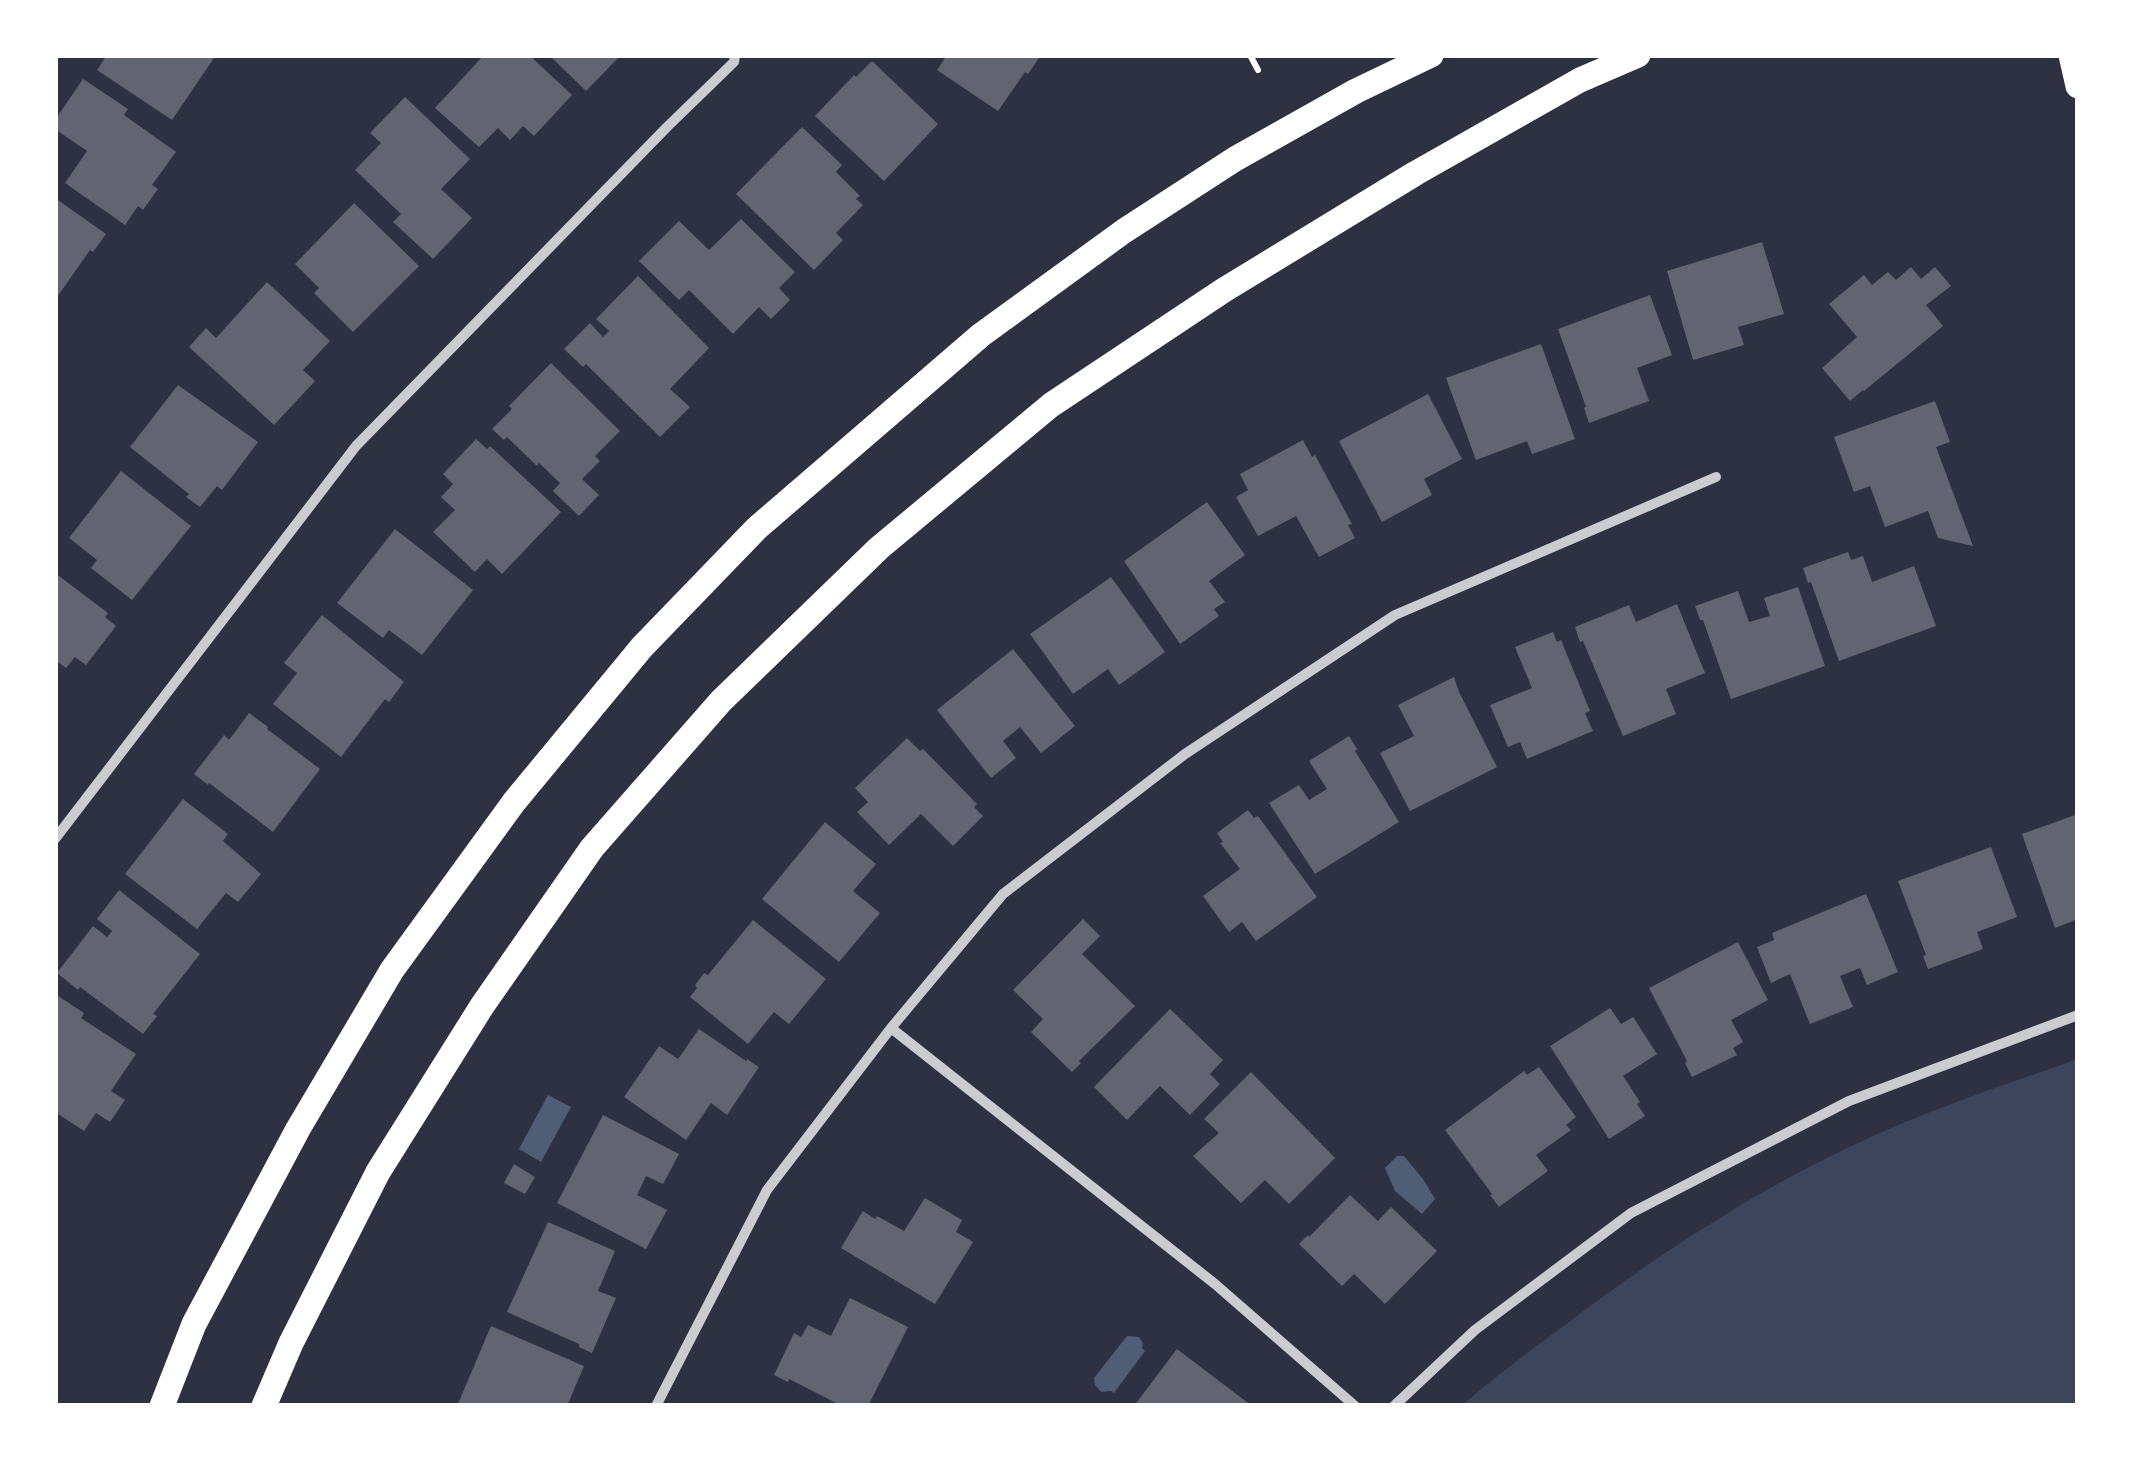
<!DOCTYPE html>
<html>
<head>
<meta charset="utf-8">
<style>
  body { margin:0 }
  #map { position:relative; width:2133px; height:1461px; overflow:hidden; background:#2d3142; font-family:"Roboto Condensed",sans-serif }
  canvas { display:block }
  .frame { position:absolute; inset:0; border:58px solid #fff; pointer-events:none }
</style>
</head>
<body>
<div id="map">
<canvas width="2133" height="1461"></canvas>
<div class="frame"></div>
</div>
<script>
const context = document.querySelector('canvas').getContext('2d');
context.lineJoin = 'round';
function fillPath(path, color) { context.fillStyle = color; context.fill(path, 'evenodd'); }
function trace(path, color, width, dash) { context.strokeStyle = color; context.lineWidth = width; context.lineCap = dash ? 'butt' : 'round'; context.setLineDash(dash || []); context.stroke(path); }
const green = new Path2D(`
  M 2078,1059 L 2078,1406 L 1461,1406 C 1496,1376 1532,1349 1569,1322 C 1655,1257 1747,1196 1845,1149 C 1919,1113 2000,1086 2078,1059 Z`);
const water = new Path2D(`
  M 548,1095 L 571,1107 L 541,1162 L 519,1149 Z
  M 1397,1156 L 1404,1156 L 1423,1179 L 1435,1199 L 1422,1214 L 1395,1191 L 1385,1168 Z
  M 1127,1336 L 1139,1337 L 1143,1344 L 1142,1348 L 1145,1351 L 1114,1393 L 1111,1391 L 1101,1392 L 1095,1385 L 1094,1378 Z`);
const building = new Path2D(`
  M 107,55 L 216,55 L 172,120 L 97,70 Z
  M 484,55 L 529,55 L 572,95 L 534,136 L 523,126 L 510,140 L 498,128 L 479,147 L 435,108 Z
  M 549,55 L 621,55 L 586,91 Z
  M 947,55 L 1041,55 L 1028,74 L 1025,72 L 998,111 L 937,70 Z
  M 872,61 L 938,124 L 884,181 L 815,116 L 854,75 L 856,77 Z
  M 83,79 L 128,109 L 124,115 L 176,152 L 152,185 L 158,189 L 143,210 L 138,206 L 125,225 L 65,183 L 87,151 L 55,129 L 55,120 Z
  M 405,97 L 470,159 L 441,189 L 472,218 L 433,259 L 393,222 L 401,214 L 355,170 L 381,143 L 370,133 Z
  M 802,127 L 842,165 L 836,172 L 860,196 L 856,199 L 863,205 L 836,233 L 843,240 L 814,270 L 736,194 Z
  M 55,198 L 106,234 L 93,252 L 90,250 L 55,300 Z
  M 354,203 L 419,266 L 353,332 L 314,293 L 319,288 L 295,264 Z
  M 741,219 L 795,272 L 779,288 L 790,300 L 771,319 L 759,307 L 733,334 L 689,290 L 679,300 L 639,261 L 679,221 L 709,250 Z
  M 1762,242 L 1784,314 L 1738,327 L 1744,345 L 1693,360 L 1667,271 Z
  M 1911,267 L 1921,279 L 1935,267 L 1951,286 L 1926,305 L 1943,326 L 1864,391 L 1863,390 L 1850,401 L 1822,368 L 1857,337 L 1829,304 L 1864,275 L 1872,285 L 1888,272 L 1896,280 Z
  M 638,276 L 709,348 L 670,389 L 690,407 L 660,437 L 586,364 L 583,367 L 564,349 L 590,323 L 603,337 L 609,331 L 596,319 Z
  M 267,282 L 330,341 L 303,370 L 315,381 L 274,425 L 189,347 L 206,328 L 216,338 Z
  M 1650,295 L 1672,355 L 1637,368 L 1649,401 L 1589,423 L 1584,408 L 1586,407 L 1558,329 Z
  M 1541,344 L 1575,439 L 1532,454 L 1527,441 L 1476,460 L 1446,378 Z
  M 551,363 L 620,431 L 595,456 L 600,461 L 582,479 L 599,495 L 579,516 L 553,491 L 560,483 L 539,463 L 537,466 L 507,437 L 504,440 L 492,429 L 512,409 L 509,406 Z
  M 178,385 L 258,442 L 222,490 L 217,486 L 200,507 L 186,497 L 189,494 L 130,447 Z
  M 1428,394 L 1462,459 L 1424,479 L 1432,495 L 1382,522 L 1339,441 Z
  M 1935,401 L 1950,442 L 1936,447 L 1973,546 L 1938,538 L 1928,511 L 1885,527 L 1870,486 L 1854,492 L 1834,437 Z
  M 476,439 L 487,449 L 490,446 L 561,512 L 502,574 L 487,559 L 475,572 L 433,532 L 455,510 L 441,497 L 453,484 L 443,474 Z
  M 1303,440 L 1312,457 L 1315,455 L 1352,524 L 1348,525 L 1355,538 L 1319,557 L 1296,516 L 1258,536 L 1236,497 L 1248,490 L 1240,474 Z
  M 121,471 L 191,526 L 132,600 L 91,568 L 97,560 L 69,538 Z
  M 1207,502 L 1245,555 L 1209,581 L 1225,602 L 1214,609 L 1219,616 L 1180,644 L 1124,561 Z
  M 395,529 L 473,590 L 422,655 L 389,630 L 383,638 L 337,603 Z
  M 1848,552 L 1851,560 L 1863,556 L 1872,582 L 1914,566 L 1936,626 L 1839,661 L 1811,582 L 1808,583 L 1803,568 Z
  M 55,573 L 108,613 L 105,617 L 116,626 L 86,665 L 75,657 L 66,668 L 55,660 Z
  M 1111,577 L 1165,652 L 1119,685 L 1108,669 L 1073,694 L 1030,634 Z
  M 1798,587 L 1825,666 L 1731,699 L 1703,620 L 1700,620 L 1695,606 L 1738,591 L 1749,622 L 1770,616 L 1764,598 Z
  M 1677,604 L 1705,673 L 1666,689 L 1676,714 L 1623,736 L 1583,641 L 1580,642 L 1575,627 L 1629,605 L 1636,622 Z
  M 322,615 L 404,682 L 389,702 L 385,699 L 341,757 L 273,704 L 297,673 L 284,663 Z
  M 1553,632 L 1557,642 L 1561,640 L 1590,711 L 1585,713 L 1593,731 L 1527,759 L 1520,742 L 1508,747 L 1490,705 L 1532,688 L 1515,647 Z
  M 1013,649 L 1075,726 L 1041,753 L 1020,727 L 1003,741 L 1016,758 L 991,778 L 937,710 Z
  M 1454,677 L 1459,692 L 1497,767 L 1410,811 L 1380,753 L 1414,736 L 1398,705 Z
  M 249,713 L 268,727 L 267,729 L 320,769 L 273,832 L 209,783 L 208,785 L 194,774 L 224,735 L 229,740 Z
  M 1349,736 L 1357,749 L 1355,751 L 1399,822 L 1315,874 L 1269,803 L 1299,785 L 1309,800 L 1327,789 L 1309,761 Z
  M 907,738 L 920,751 L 923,749 L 977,804 L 974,807 L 983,816 L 953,846 L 921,814 L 889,845 L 857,812 L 868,802 L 855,788 Z
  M 183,799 L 228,834 L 223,841 L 261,874 L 238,902 L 226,893 L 197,929 L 125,874 Z
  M 1248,810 L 1254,818 L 1258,816 L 1317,897 L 1256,941 L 1242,922 L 1229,932 L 1203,896 L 1240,869 L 1220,843 L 1223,842 L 1217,833 Z
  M 2078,814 L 2078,919 L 2055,928 L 2022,834 Z
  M 825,822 L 876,864 L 853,891 L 880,913 L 839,962 L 762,899 Z
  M 1991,847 L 2017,917 L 1977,932 L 1983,949 L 1928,969 L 1923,956 L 1926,955 L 1898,881 Z
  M 119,890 L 200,954 L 153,1014 L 157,1016 L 143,1034 L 80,987 L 78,990 L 57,973 L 93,926 L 107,937 L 112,931 L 97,919 Z
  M 1866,894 L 1898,972 L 1867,985 L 1860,968 L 1840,976 L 1853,1007 L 1810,1024 L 1790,974 L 1771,983 L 1757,947 L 1774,940 L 1772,933 Z
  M 1083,919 L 1100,936 L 1082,954 L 1135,1006 L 1079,1061 L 1081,1063 L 1072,1072 L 1031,1032 L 1043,1019 L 1013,990 Z
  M 753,920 L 826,979 L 789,1024 L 774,1012 L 748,1044 L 690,997 L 697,988 L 695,985 L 704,973 L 708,975 Z
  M 1738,942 L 1768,1000 L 1731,1020 L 1743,1042 L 1733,1048 L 1737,1055 L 1692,1077 L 1685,1063 L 1687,1061 L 1649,988 Z
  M 55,994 L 84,1013 L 81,1018 L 136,1054 L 111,1091 L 125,1100 L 110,1122 L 96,1113 L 84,1131 L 55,1112 Z
  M 1610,1008 L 1621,1024 L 1633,1017 L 1657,1054 L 1623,1076 L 1640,1102 L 1637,1104 L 1645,1116 L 1609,1139 L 1550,1046 Z
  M 1170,1009 L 1223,1060 L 1210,1074 L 1220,1084 L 1190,1115 L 1160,1086 L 1127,1120 L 1094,1087 Z
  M 699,1029 L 746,1061 L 747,1059 L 759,1067 L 727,1115 L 711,1103 L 686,1140 L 624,1097 L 659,1046 L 678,1059 Z
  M 1539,1067 L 1576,1117 L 1566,1125 L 1571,1130 L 1536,1155 L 1548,1171 L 1499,1207 L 1490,1195 L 1492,1194 L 1445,1130 L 1524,1071 L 1527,1075 Z
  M 1251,1072 L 1335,1158 L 1289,1204 L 1265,1180 L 1241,1203 L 1193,1156 L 1219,1133 L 1204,1119 Z
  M 603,1115 L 679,1154 L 663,1184 L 646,1176 L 637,1195 L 667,1210 L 646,1249 L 557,1203 Z
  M 514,1164 L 535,1177 L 525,1194 L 504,1183 Z
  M 1350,1195 L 1378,1221 L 1391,1207 L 1437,1251 L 1385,1304 L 1354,1274 L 1342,1286 L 1299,1244 L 1308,1235 L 1309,1237 Z
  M 925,1198 L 962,1220 L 956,1232 L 973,1242 L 935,1304 L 841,1248 L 863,1211 L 875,1219 L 877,1216 L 904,1231 Z
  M 548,1222 L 615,1251 L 598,1291 L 616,1298 L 592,1353 L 579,1347 L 579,1344 L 507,1312 Z
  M 850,1298 L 908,1327 L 868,1406 L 842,1406 L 789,1379 L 788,1382 L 774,1375 L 794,1333 L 801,1337 L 808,1325 L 831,1336 Z
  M 491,1326 L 584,1366 L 567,1406 L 457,1406 Z
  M 1177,1349 L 1252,1406 L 1134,1406 Z`);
const path = new Path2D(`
  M 1250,55 L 1258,70`);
const minor = new Path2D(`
  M 55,839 L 356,446 L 667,127 L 734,62 L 735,55
  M 891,1028 L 1215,1284 L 1355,1406
  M 656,1406 L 767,1190 L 891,1028 L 1003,894 L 1185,754 L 1395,615 L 1716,477
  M 1394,1406 L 1475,1330 L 1631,1213 L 1849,1101 L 2078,1015`);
const primary = new Path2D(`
  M 2071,55 L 2078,86
  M 162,1406 L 194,1324 L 298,1129 L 392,970 L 514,802 L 642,647 L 757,528 L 981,335 L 1124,231 L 1235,159 L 1356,91 L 1431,55
  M 264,1406 L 291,1343 L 378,1172 L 482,1006 L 592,848 L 721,701 L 879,548 L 1051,405 L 1224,290 L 1416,173 L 1580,80 L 1638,55`);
fillPath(green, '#3c4559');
fillPath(water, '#4f5d75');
fillPath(building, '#626471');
trace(path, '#fff', 6);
trace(minor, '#caccd0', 10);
trace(primary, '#fff', 25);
</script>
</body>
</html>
